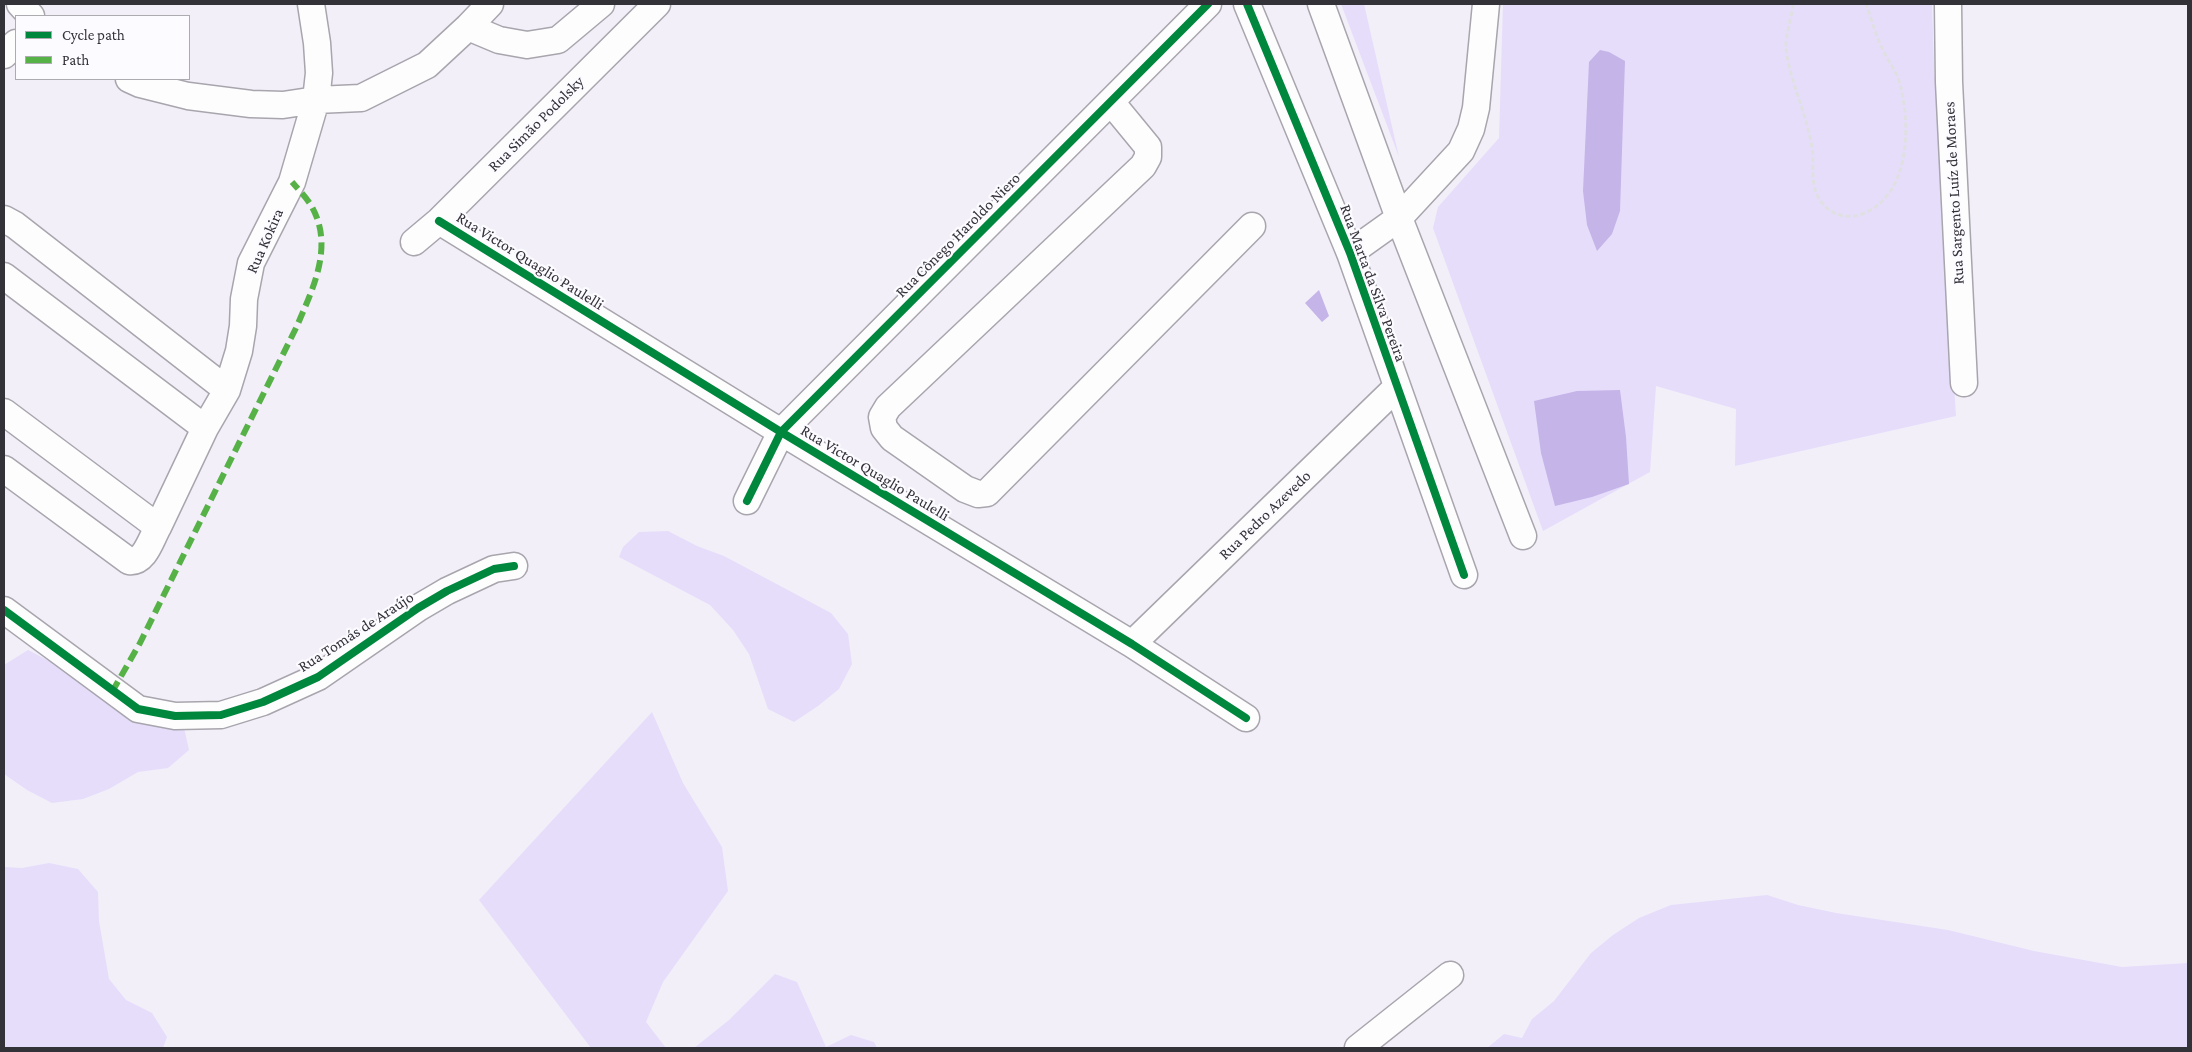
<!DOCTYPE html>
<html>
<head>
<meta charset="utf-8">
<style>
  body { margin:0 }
  #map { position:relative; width:2192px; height:1052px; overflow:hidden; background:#f2eff9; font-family:"Crimson Pro",serif }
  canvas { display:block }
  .frame { position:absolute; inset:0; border:5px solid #343239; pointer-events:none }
  .legend { position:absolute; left:15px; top:15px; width:175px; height:65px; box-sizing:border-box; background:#fcfbff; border:1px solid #acabb0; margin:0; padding:6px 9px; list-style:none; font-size:15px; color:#343239 }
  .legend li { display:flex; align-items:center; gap:10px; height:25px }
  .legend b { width:25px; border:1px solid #acabb0 }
</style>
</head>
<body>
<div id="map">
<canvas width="2192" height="1052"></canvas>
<div class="frame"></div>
<ul class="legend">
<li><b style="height:6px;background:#00873e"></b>Cycle path</li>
<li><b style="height:6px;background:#56b246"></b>Path</li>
</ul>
</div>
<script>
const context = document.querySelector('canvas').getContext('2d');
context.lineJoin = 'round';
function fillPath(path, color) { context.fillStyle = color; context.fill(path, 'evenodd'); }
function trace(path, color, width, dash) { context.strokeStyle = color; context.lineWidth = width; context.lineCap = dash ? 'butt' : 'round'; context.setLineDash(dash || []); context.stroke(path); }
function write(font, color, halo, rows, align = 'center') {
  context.font = font + ' "Crimson Pro",serif'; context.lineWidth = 4.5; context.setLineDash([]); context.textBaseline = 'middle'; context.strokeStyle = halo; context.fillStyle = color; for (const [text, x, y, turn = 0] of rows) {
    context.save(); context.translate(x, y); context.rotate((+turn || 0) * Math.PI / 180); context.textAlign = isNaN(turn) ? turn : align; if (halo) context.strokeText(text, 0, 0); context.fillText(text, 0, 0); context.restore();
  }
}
const green = new Path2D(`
  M 1341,4 L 1364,4 L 1399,157 Z
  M 1503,4 L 1932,4 L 1934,64 L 1956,416 L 1735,466 L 1736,409 L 1656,386 L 1650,472 L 1543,531 L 1433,228 L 1438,207 L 1499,138 Z
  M 668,531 L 697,546 L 724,556 L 831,613 L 848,634 L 852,664 L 839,689 L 818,706 L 794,722 L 768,709 L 749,654 L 733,630 L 710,605 L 619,557 L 623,547 L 639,532 Z
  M 28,650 L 82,678 L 183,723 L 189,750 L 168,768 L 138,772 L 109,789 L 83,799 L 52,803 L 27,790 L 4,774 L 4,665 Z
  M 652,712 L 683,783 L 722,847 L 728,891 L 663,982 L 646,1022 L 666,1048 L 591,1048 L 479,900 Z
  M 49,863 L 78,869 L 98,892 L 99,921 L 109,979 L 126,1000 L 152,1013 L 167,1037 L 163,1048 L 4,1048 L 4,867 L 22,868 Z
  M 1767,895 L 1798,905 L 1836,913 L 1948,930 L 2034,951 L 2122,967 L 2188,963 L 2188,1048 L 1487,1048 L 1504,1034 L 1522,1038 L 1532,1019 L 1554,1001 L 1591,953 L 1613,935 L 1639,918 L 1671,905 Z
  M 775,974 L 797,982 L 826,1047 L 851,1035 L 874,1042 L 877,1048 L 694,1048 L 729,1020 Z`);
const water = new Path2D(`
  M 1600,50 L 1609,52 L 1625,61 L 1620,211 L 1612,234 L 1597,251 L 1587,225 L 1583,191 L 1589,62 Z
  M 1319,290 L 1329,316 L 1322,322 L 1305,303 Z
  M 1620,390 L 1626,437 L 1629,484 L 1592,497 L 1555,506 L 1541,453 L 1534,401 L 1577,391 Z`);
const path = new Path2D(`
  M 1793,4 C 1792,16 1785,37 1786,49 C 1790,82 1807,114 1812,148 C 1815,168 1808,188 1824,205 C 1833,216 1850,219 1862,214 C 1910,196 1911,126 1900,84 C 1897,72 1890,64 1885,54 C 1876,38 1872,20 1866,4`);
const minor = new Path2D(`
  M 20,4 L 31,16
  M 1247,4 L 1350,253 L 1464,575
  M 1321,4 L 1399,218 L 1523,536
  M 1948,4 L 1949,82 L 1964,383
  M 468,27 L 499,40 L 527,45 L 558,40 L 601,4
  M 4,55 L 16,43
  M 129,79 L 140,84 L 188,96 L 251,104 L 283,105 L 316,100 L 361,98 L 427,65 L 468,27 L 490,4
  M 1111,102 L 1148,147 L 1148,157 L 1143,166 L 888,407 L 882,417 L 884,428 L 892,438 L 965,489 L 978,494 L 987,493 L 1252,226
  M 4,219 L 15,225 L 227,390
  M 439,221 L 781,432 L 1132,644 L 1246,718
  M 414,242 L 439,221 L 657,4
  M 1350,253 L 1399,218 L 1461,151 L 1471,129 L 1476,108 L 1486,4
  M 4,276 L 205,428
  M 4,412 L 158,527 L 205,428 L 227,390 L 239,351 L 243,326 L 244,299 L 251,263 L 292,182 L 316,100 L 319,73 L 317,43 L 311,4
  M 4,469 L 129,561 C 145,563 151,539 158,527
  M 747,501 L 781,432 L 1208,4
  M 4,610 L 138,709 L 175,716 L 221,715 L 263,702 L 318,677 L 418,608 L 447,591 L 494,569 L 514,566
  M 1132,644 L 1397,387
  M 1358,1048 L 1450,975`);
const quiet = new Path2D(`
  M 112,692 L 140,643 L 297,326 C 313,288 334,247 312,207 C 307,198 299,190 292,182`);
const cycleway = new Path2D(`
  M 1247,4 L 1350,253 L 1464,575
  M 439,221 L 781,432 L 1132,644 L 1246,718
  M 747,501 L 781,432 L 1208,4
  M 4,610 L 138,709 L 175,716 L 221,715 L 263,702 L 318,677 L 418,608 L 447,591 L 494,569 L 514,566`);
const streetNames = [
  ["Rua Simão Podolsky",536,124,-45],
  ["Rua Sargento Luíz de Moraes",1954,193,-93],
  ["Rua Cônego Haroldo Niero",958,235,-45],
  ["Rua Kokira",265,241,-66],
  ["Rua Victor Quaglio Paulelli",530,261,32],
  ["Rua Marta da Silva Pereira",1373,283,70],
  ["Rua Victor Quaglio Paulelli",875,473,31],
  ["Rua Pedro Azevedo",1265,515,-44],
  ["Rua Tomás de Araújo",356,632,-33]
];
fillPath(green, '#e6ddfb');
fillPath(water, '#c5b4e8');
trace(minor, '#a8a5ad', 29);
trace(path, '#e0e0e2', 3, [5, 2.5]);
trace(minor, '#fdfdfe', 26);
trace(quiet, '#56b246', 6, [12, 6]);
trace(cycleway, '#00873e', 8);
write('16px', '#343239', '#fcfbff', streetNames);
</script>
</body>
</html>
